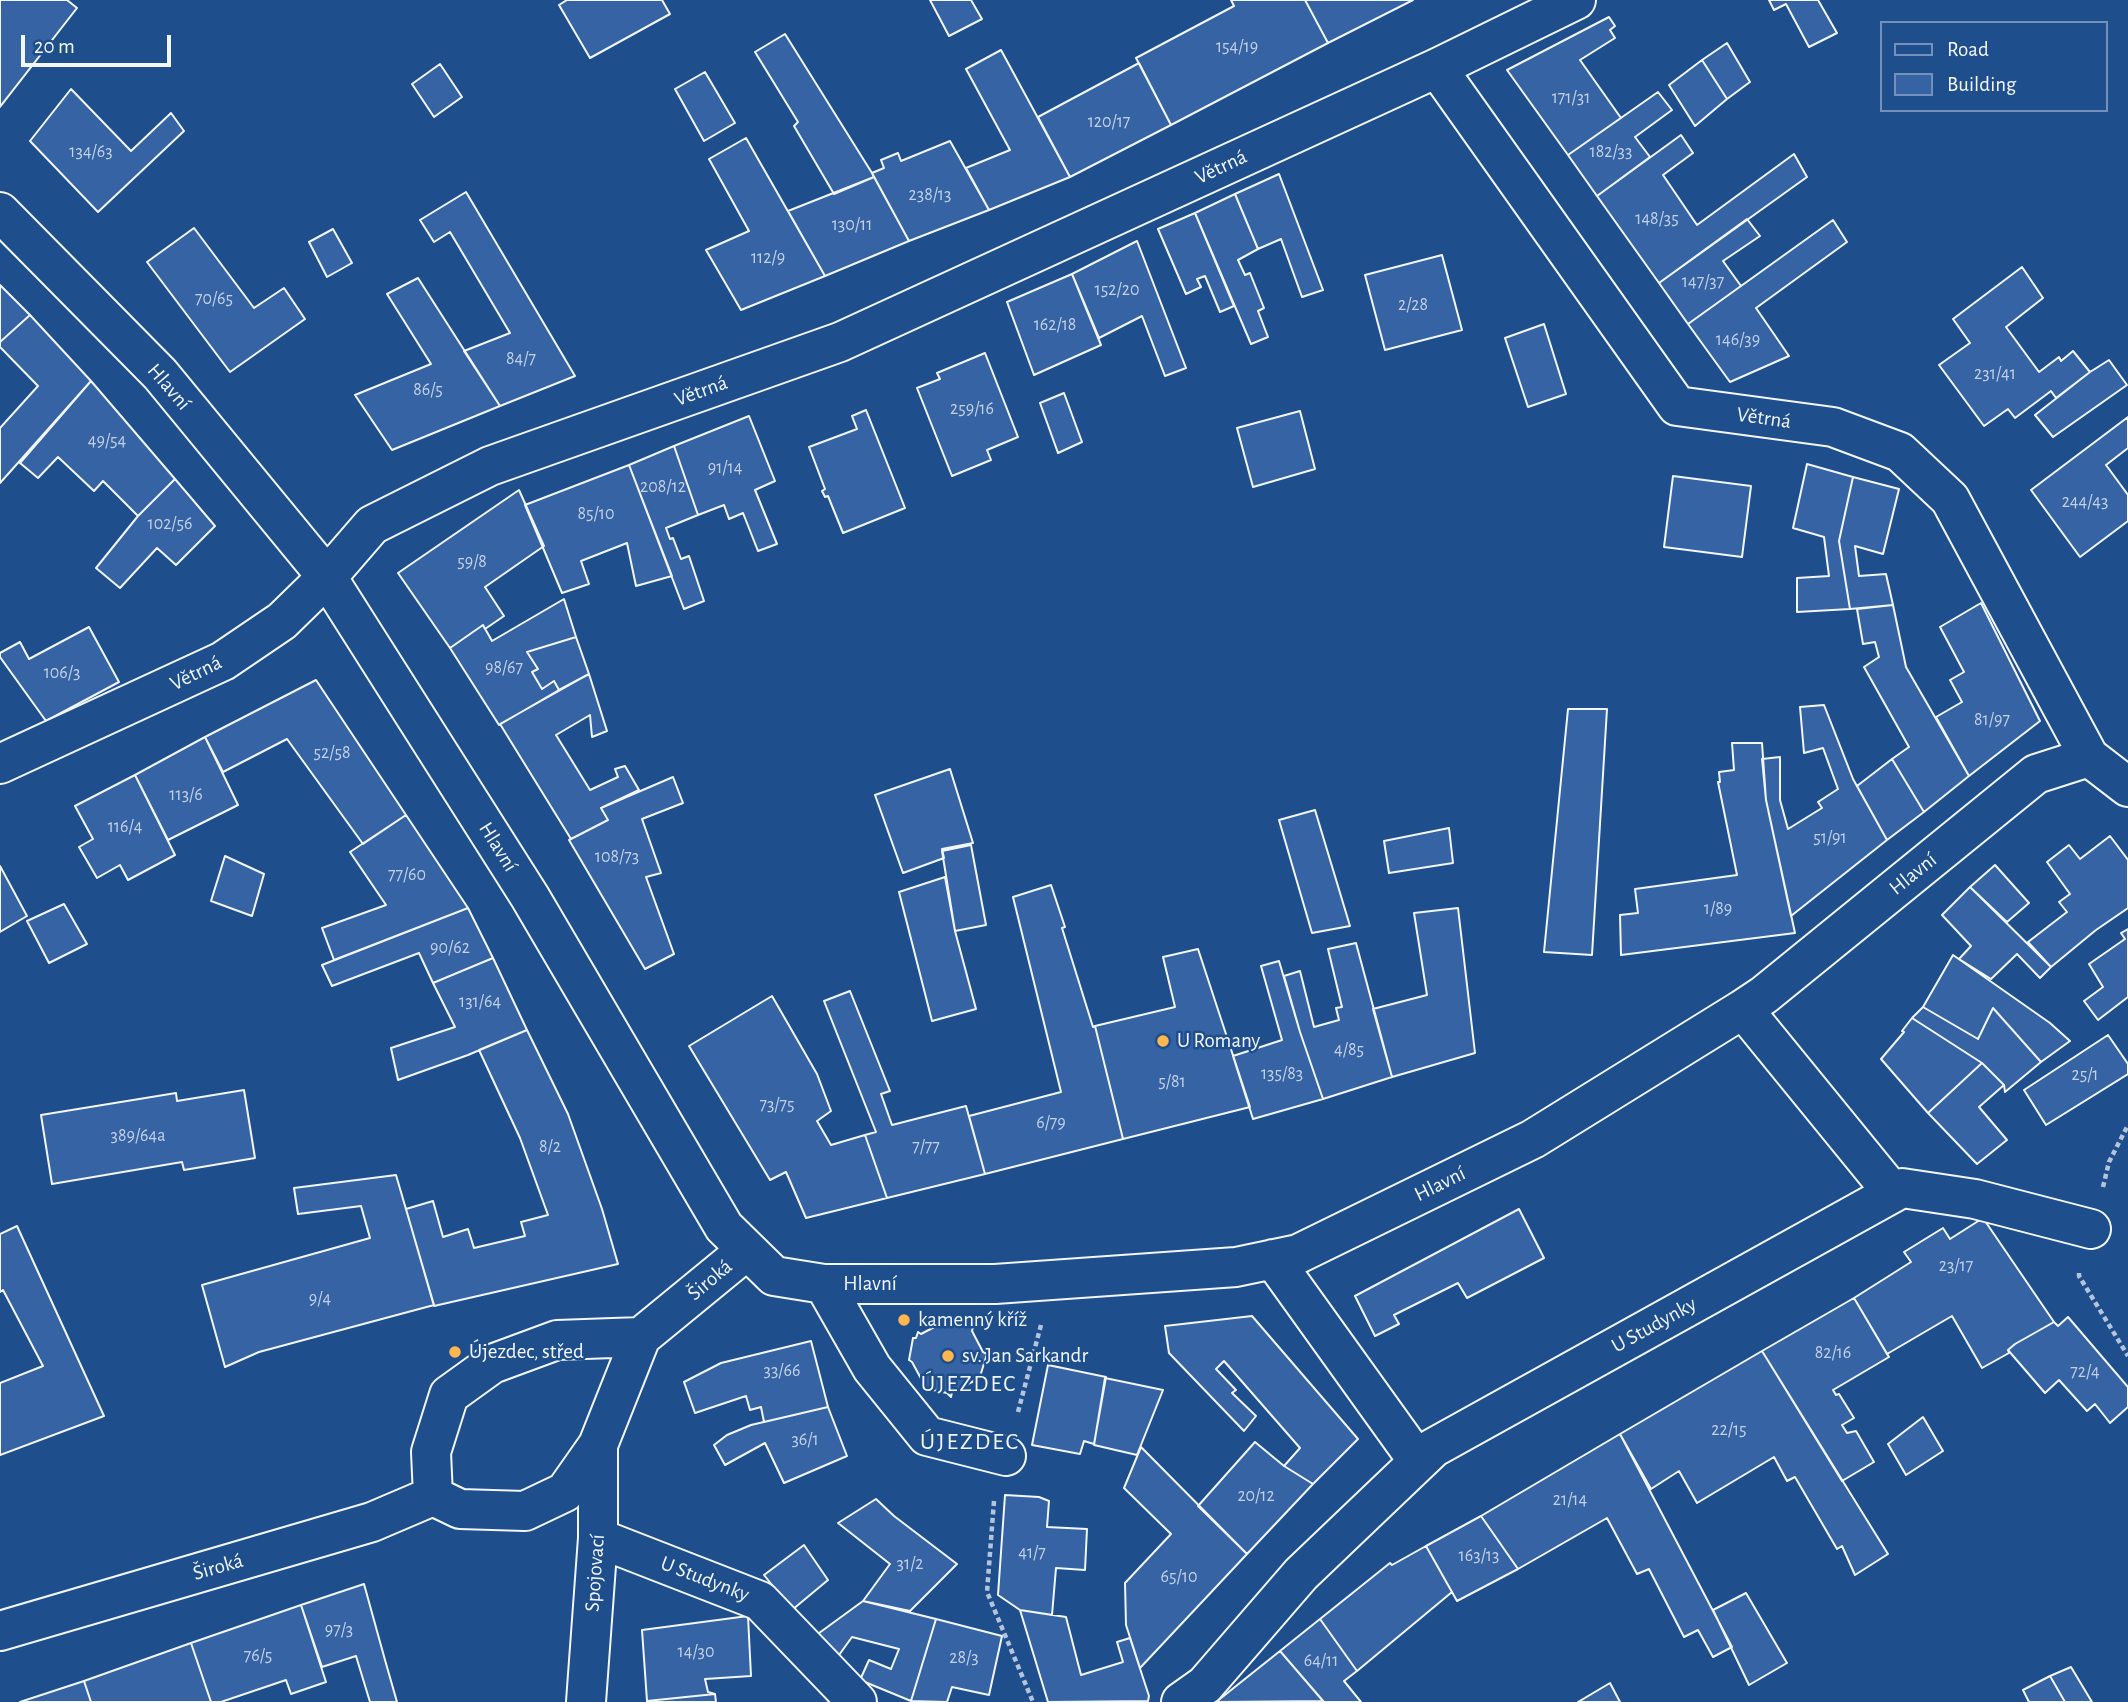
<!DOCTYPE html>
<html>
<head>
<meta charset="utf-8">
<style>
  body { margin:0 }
  #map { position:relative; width:2128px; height:1702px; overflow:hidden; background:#1f4e8c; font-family:"Alegreya Sans",sans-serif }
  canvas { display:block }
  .legend { position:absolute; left:1880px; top:21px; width:228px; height:91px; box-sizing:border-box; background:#1f4e8c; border:2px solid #7391ba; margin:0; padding:9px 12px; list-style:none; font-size:21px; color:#f2f6ff }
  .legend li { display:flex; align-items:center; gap:14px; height:35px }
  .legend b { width:35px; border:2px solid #7391ba }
  .scale { position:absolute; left:21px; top:35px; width:150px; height:32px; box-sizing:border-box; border:4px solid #f2f6ff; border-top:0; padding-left:9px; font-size:21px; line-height:24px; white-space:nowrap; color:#f2f6ff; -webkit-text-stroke:5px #1f4e8c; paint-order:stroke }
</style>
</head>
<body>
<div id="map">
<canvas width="2128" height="1702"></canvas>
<ul class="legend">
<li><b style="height:9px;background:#1f4e8c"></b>Road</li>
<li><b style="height:19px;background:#3563a3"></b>Building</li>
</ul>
<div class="scale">20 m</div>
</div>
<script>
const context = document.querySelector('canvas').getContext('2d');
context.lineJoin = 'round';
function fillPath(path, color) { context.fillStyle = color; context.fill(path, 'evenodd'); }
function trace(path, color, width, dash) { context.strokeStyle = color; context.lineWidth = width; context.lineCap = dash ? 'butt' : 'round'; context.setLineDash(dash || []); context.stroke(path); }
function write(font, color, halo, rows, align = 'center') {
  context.font = font + ' "Alegreya Sans",sans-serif'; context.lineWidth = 5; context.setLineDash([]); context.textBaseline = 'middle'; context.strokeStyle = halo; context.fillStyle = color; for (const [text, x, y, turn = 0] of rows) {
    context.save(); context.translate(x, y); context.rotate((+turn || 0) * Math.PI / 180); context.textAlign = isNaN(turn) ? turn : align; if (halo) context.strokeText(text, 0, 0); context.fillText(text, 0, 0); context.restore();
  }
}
const building = new Path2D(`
  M 0,0 L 67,0 L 77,8 L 0,107 Z
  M 567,0 L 662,0 L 670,14 L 590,58 L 559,5 Z
  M 930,0 L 971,0 L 982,19 L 949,36 Z
  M 1231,0 L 1305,0 L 1328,43 L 1171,125 L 1136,58 L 1234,6 Z
  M 1305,0 L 1413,0 L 1328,43 Z
  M 1769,0 L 1818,0 L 1837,33 L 1809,47 L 1786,4 L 1774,10 Z
  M 1609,17 L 1615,26 L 1610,30 L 1615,38 L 1580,60 L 1621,118 L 1568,155 L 1507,70 Z
  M 785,34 L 872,173 L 874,177 L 834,194 L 794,126 L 798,122 L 755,52 Z
  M 1727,43 L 1750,82 L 1727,99 L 1702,60 Z
  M 1001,50 L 1070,177 L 989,210 L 966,168 L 1010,150 L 966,69 Z
  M 1702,60 L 1727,99 L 1695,126 L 1669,85 Z
  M 1139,63 L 1171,125 L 1070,177 L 1038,117 Z
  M 440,64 L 462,97 L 434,117 L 412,84 Z
  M 705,72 L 735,123 L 704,141 L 675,89 Z
  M 71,89 L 131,151 L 171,113 L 184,131 L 98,212 L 30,141 Z
  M 1658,92 L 1672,110 L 1635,137 L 1650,157 L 1597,196 L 1568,155 Z
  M 1681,135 L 1693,153 L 1663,175 L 1697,225 L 1794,154 L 1807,177 L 1659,283 L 1597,196 Z
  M 746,138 L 825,276 L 741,310 L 706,250 L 749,231 L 709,159 Z
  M 950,141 L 989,210 L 909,241 L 872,173 L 884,168 L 881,160 L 898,153 L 901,161 Z
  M 1279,174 L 1323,290 L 1302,297 L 1281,239 L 1258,249 L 1235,194 Z
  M 874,177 L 909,241 L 825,276 L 788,211 Z
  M 466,192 L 575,376 L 500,406 L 464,351 L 510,333 L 450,232 L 434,242 L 420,220 Z
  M 1235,194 L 1258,249 L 1238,260 L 1245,275 L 1250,273 L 1264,308 L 1258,311 L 1268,337 L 1251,344 L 1195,213 Z
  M 1195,213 L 1234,306 L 1220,312 L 1205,276 L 1197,279 L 1201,287 L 1186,294 L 1158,229 Z
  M 1747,219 L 1760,236 L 1723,261 L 1741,286 L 1688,324 L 1659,283 Z
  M 1833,220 L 1847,242 L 1756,308 L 1789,356 L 1730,382 L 1688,324 Z
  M 194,228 L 254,308 L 284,288 L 305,319 L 230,372 L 147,262 Z
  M 333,229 L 352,263 L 327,277 L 309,242 Z
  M 1137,241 L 1186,368 L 1165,376 L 1142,316 L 1099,338 L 1072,274 Z
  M 1442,255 L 1462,330 L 1385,350 L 1365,275 Z
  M 2022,267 L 2043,298 L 2006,327 L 2039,372 L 2059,357 L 2061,361 L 2073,351 L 2090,372 L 2056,398 L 2051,391 L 2015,418 L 2008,409 L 1984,426 L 1939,365 L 1970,343 L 1953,319 Z
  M 1072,274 L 1101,345 L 1034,375 L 1007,302 Z
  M 418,278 L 500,406 L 392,450 L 355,395 L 431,364 L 387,294 Z
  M 0,285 L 30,315 L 0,342 Z
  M 30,315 L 91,381 L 0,483 L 0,428 L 38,386 L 0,347 L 0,342 Z
  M 1544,324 L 1566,394 L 1528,407 L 1505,338 Z
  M 985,353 L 1018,437 L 987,450 L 991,460 L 952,476 L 917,388 L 940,379 L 937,373 Z
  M 2109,360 L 2127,385 L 2053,437 L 2035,415 L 2090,372 Z
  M 91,381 L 175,479 L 138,516 L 103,481 L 94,491 L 58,457 L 38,478 L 20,463 Z
  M 1064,393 L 1082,442 L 1058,453 L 1040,403 Z
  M 866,410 L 905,508 L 843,533 L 828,496 L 825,497 L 822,491 L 825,489 L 809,447 L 857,429 L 852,416 Z
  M 1300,411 L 1315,469 L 1253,487 L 1237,428 Z
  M 749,416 L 775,481 L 755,490 L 777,544 L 758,551 L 743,513 L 729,519 L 724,505 L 698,515 L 674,446 Z
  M 2128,417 L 2128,448 L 2106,465 L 2128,495 L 2128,521 L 2080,557 L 2031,490 Z
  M 674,446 L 698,515 L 666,528 L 670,539 L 673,538 L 681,559 L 689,556 L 704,601 L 684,609 L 629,465 Z
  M 1807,464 L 1853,477 L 1839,541 L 1850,609 L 1797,612 L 1797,578 L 1829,576 L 1824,537 L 1793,528 Z
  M 629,465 L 672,576 L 636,586 L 627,543 L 581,561 L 589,584 L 562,593 L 525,505 Z
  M 1673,476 L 1751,486 L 1742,557 L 1664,547 Z
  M 1853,477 L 1899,489 L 1883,554 L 1855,546 L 1859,576 L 1886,574 L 1893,605 L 1850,609 L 1839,541 Z
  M 175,479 L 215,526 L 176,565 L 157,548 L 120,588 L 96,568 L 138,516 Z
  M 519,490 L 544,546 L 485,587 L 504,616 L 485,629 L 483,625 L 450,648 L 398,573 Z
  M 564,599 L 576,637 L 527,652 L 538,669 L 532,672 L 542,689 L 554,681 L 559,690 L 499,725 L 450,648 L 483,625 L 492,641 Z
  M 1981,603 L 2040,721 L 1969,776 L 1936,717 L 1962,702 L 1950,680 L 1964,672 L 1940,627 Z
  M 1893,605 L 1906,667 L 1969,776 L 1924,812 L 1892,759 L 1909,747 L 1864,667 L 1879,657 L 1875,642 L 1863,644 L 1857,609 Z
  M 89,627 L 119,682 L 46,721 L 0,657 L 0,653 L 20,642 L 29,659 Z
  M 576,637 L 589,674 L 559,690 L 554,681 L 542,689 L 532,672 L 538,669 L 527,652 Z
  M 589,674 L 607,731 L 592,737 L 590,715 L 556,735 L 590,790 L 618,777 L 615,769 L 625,766 L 639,790 L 601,808 L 608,820 L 571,839 L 500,724 Z
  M 316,680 L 406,815 L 363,844 L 287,739 L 223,772 L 205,737 Z
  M 1824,705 L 1853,779 L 1887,840 L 1791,916 L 1766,800 L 1762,759 L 1780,757 L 1780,800 L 1788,829 L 1822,808 L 1818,802 L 1838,789 L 1823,748 L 1804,753 L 1800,707 Z
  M 1568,709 L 1607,709 L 1592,955 L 1544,952 Z
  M 205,737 L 238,805 L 168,840 L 135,775 Z
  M 1732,743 L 1762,743 L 1766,800 L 1795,933 L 1621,955 L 1620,915 L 1638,913 L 1635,889 L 1737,875 L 1718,782 L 1720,782 L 1719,772 L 1734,770 Z
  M 1892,759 L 1924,812 L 1887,840 L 1857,786 Z
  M 950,769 L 973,843 L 942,849 L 944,858 L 903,873 L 875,795 Z
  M 135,775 L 175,855 L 128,880 L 120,865 L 97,878 L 79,847 L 93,839 L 75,806 Z
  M 673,777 L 683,803 L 642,819 L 661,873 L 646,877 L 674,954 L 645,969 L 569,840 L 608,820 L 601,808 Z
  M 1315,810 L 1350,926 L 1312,933 L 1279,820 Z
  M 406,815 L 468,908 L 334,960 L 322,928 L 386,905 L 350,852 Z
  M 1449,828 L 1453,863 L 1389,873 L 1384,841 Z
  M 2110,836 L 2128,860 L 2128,908 L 2096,930 L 2051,967 L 2028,942 L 2067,912 L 2059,902 L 2070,894 L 2047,862 L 2069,845 L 2080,859 Z
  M 971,845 L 986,925 L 955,931 L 942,851 Z
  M 225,856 L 264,874 L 252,916 L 211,901 Z
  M 1995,865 L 2029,903 L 2007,922 L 1970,887 Z
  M 0,866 L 27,916 L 0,932 Z
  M 945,877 L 955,931 L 976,1009 L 932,1021 L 899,892 Z
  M 1051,885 L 1065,927 L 1062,928 L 1093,1027 L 1095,1026 L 1123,1139 L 985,1174 L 969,1116 L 1061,1092 L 1013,897 Z
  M 1970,887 L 2051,967 L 2040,978 L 2017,954 L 1991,979 L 1959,959 L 1971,946 L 1942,915 Z
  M 64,904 L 87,944 L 49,963 L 27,921 Z
  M 468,908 L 493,958 L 433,983 L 419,953 L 332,986 L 322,965 Z
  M 1458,908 L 1475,1053 L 1392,1077 L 1373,1009 L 1427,995 L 1414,913 Z
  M 2128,929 L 2128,997 L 2098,1020 L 2084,1001 L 2103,987 L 2089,964 L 2125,939 L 2121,933 Z
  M 1356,943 L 1392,1077 L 1323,1099 L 1300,1032 L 1284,976 L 1300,971 L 1314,1027 L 1339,1020 L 1336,1008 L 1342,1007 L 1328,949 Z
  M 1198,949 L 1250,1107 L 1123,1139 L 1095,1026 L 1175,1007 L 1163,957 Z
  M 1953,955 L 2050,1023 L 2070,1041 L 2041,1062 L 1993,1008 L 1978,1039 L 1923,1007 Z
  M 493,958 L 527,1030 L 468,1055 L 398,1080 L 391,1048 L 455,1027 L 433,983 Z
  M 1279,961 L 1300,1032 L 1323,1099 L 1253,1119 L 1233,1056 L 1282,1040 L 1261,966 Z
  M 850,991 L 890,1091 L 881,1094 L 892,1125 L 966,1106 L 985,1174 L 887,1198 L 865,1135 L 876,1132 L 824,1001 Z
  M 772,996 L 817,1074 L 831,1111 L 817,1121 L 831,1145 L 865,1135 L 887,1198 L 806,1218 L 786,1172 L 770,1180 L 689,1046 Z
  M 1923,1007 L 1978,1039 L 1993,1008 L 2041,1062 L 2005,1092 L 2004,1085 L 1982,1063 L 1912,1018 Z
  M 1912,1018 L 1982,1063 L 1928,1113 L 1881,1059 L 1904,1032 L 1902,1031 Z
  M 527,1030 L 568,1114 L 602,1209 L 618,1264 L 434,1306 L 406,1209 L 433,1201 L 443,1237 L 468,1229 L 474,1248 L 525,1236 L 521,1222 L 548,1215 L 520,1138 L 479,1050 Z
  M 2108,1035 L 2128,1064 L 2128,1074 L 2046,1125 L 2024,1090 Z
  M 1982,1063 L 2004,1085 L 1979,1107 L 2007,1140 L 1977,1164 L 1928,1113 Z
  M 244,1090 L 255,1158 L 184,1170 L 182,1162 L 52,1184 L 41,1115 L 176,1093 L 177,1101 Z
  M 396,1175 L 434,1305 L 259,1352 L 225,1367 L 202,1285 L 370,1238 L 361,1206 L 298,1214 L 294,1188 Z
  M 1519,1209 L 1544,1258 L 1467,1298 L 1458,1283 L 1394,1315 L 1399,1324 L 1375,1336 L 1355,1296 Z
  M 1983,1218 L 2054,1322 L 2015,1344 L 2008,1350 L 2009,1353 L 1982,1368 L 1952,1316 L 1887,1354 L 1854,1298 L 1911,1262 L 1904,1252 L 1943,1228 L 1950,1239 Z
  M 17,1226 L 104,1416 L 0,1455 L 0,1383 L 43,1366 L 3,1290 L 0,1292 L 0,1234 Z
  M 1854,1298 L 1889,1357 L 1833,1390 L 1836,1395 L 1839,1394 L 1854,1418 L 1842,1425 L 1847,1433 L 1856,1431 L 1874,1462 L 1842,1481 L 1762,1351 Z
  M 1252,1316 L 1358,1439 L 1313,1484 L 1284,1466 L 1300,1448 L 1224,1361 L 1216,1369 L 1236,1390 L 1232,1393 L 1256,1416 L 1244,1431 L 1169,1353 L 1165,1326 Z
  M 2068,1317 L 2128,1387 L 2128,1407 L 2110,1423 L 2095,1404 L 2087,1411 L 2059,1380 L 2045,1393 L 2008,1350 L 2015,1344 L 2054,1322 L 2058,1326 Z
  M 945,1319 L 949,1322 L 973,1327 L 972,1331 L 983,1352 L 987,1354 L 978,1383 L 974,1381 L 952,1392 L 951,1397 L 947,1393 L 923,1388 L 924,1384 L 912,1362 L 909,1360 L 913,1338 L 916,1338 L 918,1332 L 921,1334 L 944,1322 Z
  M 811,1341 L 828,1407 L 764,1422 L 761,1407 L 750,1410 L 746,1396 L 695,1413 L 684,1382 L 721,1363 Z
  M 1762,1351 L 1888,1554 L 1855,1575 L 1842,1546 L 1837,1549 L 1795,1477 L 1787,1481 L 1774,1457 L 1697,1503 L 1679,1471 L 1651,1489 L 1620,1434 Z
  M 1048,1365 L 1106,1377 L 1094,1444 L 1084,1441 L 1080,1454 L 1032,1445 Z
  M 1105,1378 L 1163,1390 L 1137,1455 L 1094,1445 Z
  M 828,1407 L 847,1456 L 784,1483 L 765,1443 L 725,1465 L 714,1445 L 727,1435 L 751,1425 Z
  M 1923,1417 L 1943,1451 L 1906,1475 L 1888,1444 Z
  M 1620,1434 L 1732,1647 L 1713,1657 L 1698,1630 L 1684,1637 L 1649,1569 L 1637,1574 L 1607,1518 L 1518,1569 L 1481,1516 Z
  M 1255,1442 L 1284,1466 L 1313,1484 L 1247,1554 L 1198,1506 Z
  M 1141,1447 L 1247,1554 L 1140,1668 L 1126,1625 L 1125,1583 L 1171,1534 L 1124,1488 Z
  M 1005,1495 L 1039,1497 L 1049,1501 L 1047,1527 L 1087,1529 L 1085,1570 L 1056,1568 L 1052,1615 L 1020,1610 L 998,1595 Z
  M 876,1499 L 894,1516 L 957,1564 L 910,1611 L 863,1601 L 890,1564 L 838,1523 Z
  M 1481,1516 L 1518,1569 L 1457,1601 L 1426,1546 Z
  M 804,1545 L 828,1580 L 792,1610 L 764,1575 Z
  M 1426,1546 L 1452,1592 L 1357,1671 L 1320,1619 L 1390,1563 L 1392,1565 Z
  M 364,1584 L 385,1660 L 397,1702 L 370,1702 L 356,1656 L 322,1667 L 301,1605 Z
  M 1746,1593 L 1787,1663 L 1749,1685 L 1713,1610 Z
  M 863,1601 L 936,1619 L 911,1701 L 860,1680 L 869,1660 L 891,1669 L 899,1649 L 852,1637 L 834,1662 L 815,1636 Z
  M 301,1605 L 326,1682 L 291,1694 L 286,1680 L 221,1702 L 211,1702 L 191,1643 Z
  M 1020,1610 L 1066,1617 L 1081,1675 L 1123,1662 L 1117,1642 L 1130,1638 L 1149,1696 L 1148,1701 L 1048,1702 Z
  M 748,1616 L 751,1676 L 705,1679 L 708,1692 L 715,1694 L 647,1701 L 642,1630 Z
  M 936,1619 L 1002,1636 L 989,1695 L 952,1687 L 947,1702 L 911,1701 Z
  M 1320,1619 L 1357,1671 L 1344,1681 L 1361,1702 L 1324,1702 L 1280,1651 Z
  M 191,1643 L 211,1702 L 91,1702 L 84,1681 Z
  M 1280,1651 L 1323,1701 L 1216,1702 Z
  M 2071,1667 L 2092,1702 L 2065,1702 L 2050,1676 Z
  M 2050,1676 L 2065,1702 L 2029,1702 L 2023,1690 Z
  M 84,1681 L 91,1702 L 20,1702 Z
  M 1610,1683 L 1620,1702 L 1578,1702 Z
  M 715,1694 L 716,1702 L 647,1702 L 647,1701 Z`);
const path = new Path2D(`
  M 2103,1187 L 2109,1162 L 2128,1125
  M 2079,1273 L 2079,1276 L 2128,1356
  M 1018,1412 L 1041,1325
  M 994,1501 L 987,1592 L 1033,1702`);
const minor = new Path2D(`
  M 1437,68 L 1677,406 L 1833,427 L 1900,452 L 1950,499 L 2089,757 L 2128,787
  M 0,212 L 160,374 L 327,577 L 530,897 L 724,1227 L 774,1276 L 824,1284 L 995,1284 L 1236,1267 L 1298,1254 L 1533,1139 L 1743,1009 L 1764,995 L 2036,774 L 2089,757
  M 0,764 L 223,661 L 282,621 L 327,577 L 372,525 L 490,466 L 840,342 L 1437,68 L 1576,0
  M 1743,1009 L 1893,1193
  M 1273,1259 L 1418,1461
  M 824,1284 L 872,1368 L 927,1436 L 1006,1456
  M 433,1496 L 431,1452 L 449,1395 L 492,1364 L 557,1340 L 641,1337
  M 598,1538 L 760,1601 L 857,1702
  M 0,1631 L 372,1522 L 433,1496 L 460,1509 L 525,1511 L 565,1492 L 598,1445 L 641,1337 L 747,1250
  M 586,1702 L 598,1538 L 598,1445
  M 1181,1702 L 1205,1685 L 1301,1574 L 1433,1448 L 1902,1188 L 1975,1199 L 2091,1229`);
const markers = [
  [1163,1041,7,"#ffb74d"],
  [904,1320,7,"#ffb74d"],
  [455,1352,7,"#ffb74d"],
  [948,1356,7,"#ffb74d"]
];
const numberNames = [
  ["154/19",1237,47],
  ["171/31",1571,98],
  ["120/17",1109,122],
  ["134/63",91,152],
  ["182/33",1611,152],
  ["238/13",930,195],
  ["148/35",1657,219],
  ["130/11",852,225],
  ["112/9",768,258],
  ["147/37",1703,282],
  ["152/20",1117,290],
  ["70/65",214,299],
  ["2/28",1413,305],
  ["162/18",1055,325],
  ["146/39",1738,340],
  ["84/7",521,359],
  ["231/41",1995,374],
  ["86/5",428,390],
  ["259/16",972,409],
  ["49/54",107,441],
  ["91/14",725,468],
  ["208/12",663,487],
  ["244/43",2085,502],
  ["85/10",596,514],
  ["102/56",170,524],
  ["59/8",472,562],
  ["98/67",504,668],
  ["106/3",62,673],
  ["81/97",1992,720],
  ["52/58",332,753],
  ["113/6",186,795],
  ["116/4",125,827],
  ["51/91",1830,838],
  ["108/73",617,857],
  ["77/60",407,875],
  ["1/89",1718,909],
  ["90/62",450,948],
  ["131/64",480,1002],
  ["4/85",1349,1050],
  ["135/83",1282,1074],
  ["25/1",2085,1075],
  ["5/81",1172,1082],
  ["73/75",777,1105],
  ["6/79",1051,1123],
  ["389/64a",138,1136],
  ["8/2",550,1147],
  ["7/77",926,1147],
  ["23/17",1956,1266],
  ["9/4",320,1299],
  ["82/16",1833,1353],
  ["33/66",782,1371],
  ["72/4",2085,1372],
  ["22/15",1729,1430],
  ["36/1",805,1440],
  ["20/12",1256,1496],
  ["21/14",1570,1500],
  ["41/7",1032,1553],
  ["163/13",1479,1556],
  ["31/2",910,1564],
  ["65/10",1179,1577],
  ["97/3",339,1630],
  ["14/30",696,1652],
  ["76/5",258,1656],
  ["28/3",964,1658],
  ["64/11",1321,1661]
];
const streetNames = [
  ["Větrná",1221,167,-25],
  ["Hlavní",169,387,49],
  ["Větrná",701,391,-20],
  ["Větrná",1764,418,8],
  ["Větrná",196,673,-26],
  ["Hlavní",498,847,58],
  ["Hlavní",1913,874,-39],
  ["Hlavní",1440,1184,-26],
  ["Široká",710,1280,-40],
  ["Hlavní",870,1284],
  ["U Studynky",1654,1325,-29],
  ["Široká",218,1567,-16],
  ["Spojovací",595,1573,-86],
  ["U Studynky",705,1579,21]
];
const poiNames = [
  ["U Romany",1177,1041],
  ["kamenný kříž",918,1320],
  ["Újezdec, střed",469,1352],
  ["sv. Jan Sarkandr",962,1356]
];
const neighbourhoodNames = [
  ["ÚJEZDEC",969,1384]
];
const quarterNames = [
  ["ÚJEZDEC",970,1442]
];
fillPath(building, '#3563a3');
trace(building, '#f2f6ff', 2);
trace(minor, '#f2f6ff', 42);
trace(path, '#b3c4dc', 4.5, [5, 3.5]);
trace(minor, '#1f4e8c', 38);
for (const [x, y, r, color] of markers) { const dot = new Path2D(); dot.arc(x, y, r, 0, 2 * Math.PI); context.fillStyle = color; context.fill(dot); trace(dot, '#1f4e8c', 2.5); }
write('18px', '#c3d1e8', null, numberNames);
write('21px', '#f2f6ff', '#1f4e8c', streetNames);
write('21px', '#f2f6ff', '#1f4e8c', poiNames, 'left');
context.letterSpacing = '2px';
write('23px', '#f2f6ff', '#1f4e8c', neighbourhoodNames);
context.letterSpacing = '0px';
context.letterSpacing = '2px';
write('24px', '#f2f6ff', '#1f4e8c', quarterNames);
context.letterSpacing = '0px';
</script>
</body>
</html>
